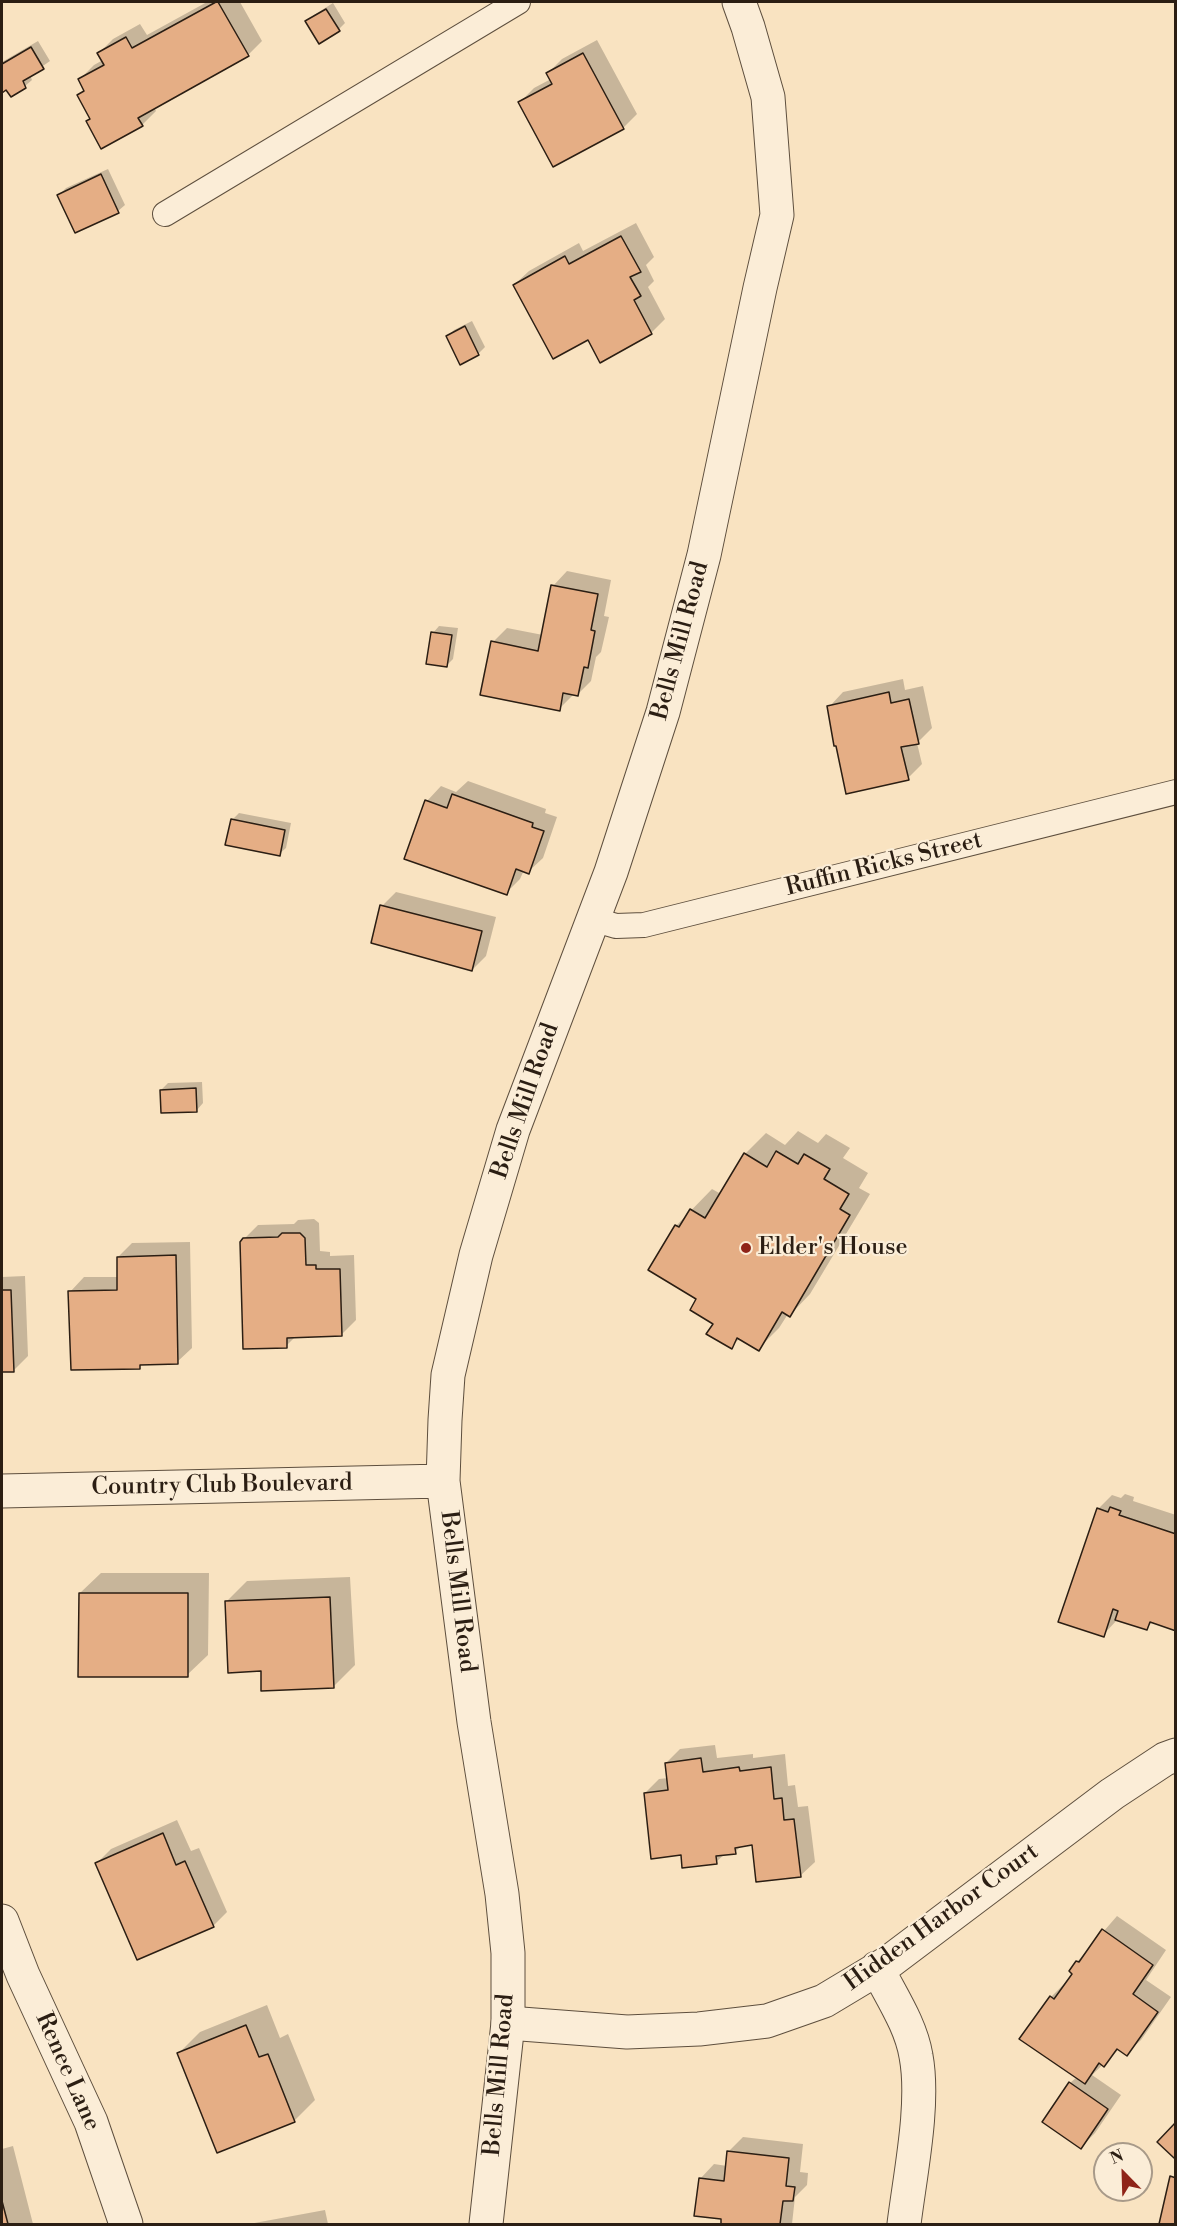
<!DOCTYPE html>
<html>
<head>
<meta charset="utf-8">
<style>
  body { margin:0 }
  #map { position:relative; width:1177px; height:2226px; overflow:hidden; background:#f9e3c1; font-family:"Libre Bodoni",serif }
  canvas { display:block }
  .frame { position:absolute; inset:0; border:3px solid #2b1e13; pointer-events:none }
  .north { position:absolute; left:1093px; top:2142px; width:60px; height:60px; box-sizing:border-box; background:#fbedd7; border:2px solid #a89a89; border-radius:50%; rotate:337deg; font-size:16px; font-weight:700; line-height:24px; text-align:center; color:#2b1e13 }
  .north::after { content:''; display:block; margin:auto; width:21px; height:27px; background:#8f2418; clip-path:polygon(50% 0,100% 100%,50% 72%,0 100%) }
</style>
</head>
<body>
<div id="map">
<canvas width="1177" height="2226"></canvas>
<div class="frame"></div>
<div class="north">N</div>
</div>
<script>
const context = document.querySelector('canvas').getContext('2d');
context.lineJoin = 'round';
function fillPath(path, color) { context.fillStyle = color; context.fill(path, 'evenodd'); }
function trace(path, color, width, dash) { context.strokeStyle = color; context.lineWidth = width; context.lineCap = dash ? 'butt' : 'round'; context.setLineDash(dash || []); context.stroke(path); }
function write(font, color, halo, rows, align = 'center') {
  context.font = font + ' "Libre Bodoni",serif'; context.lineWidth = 4.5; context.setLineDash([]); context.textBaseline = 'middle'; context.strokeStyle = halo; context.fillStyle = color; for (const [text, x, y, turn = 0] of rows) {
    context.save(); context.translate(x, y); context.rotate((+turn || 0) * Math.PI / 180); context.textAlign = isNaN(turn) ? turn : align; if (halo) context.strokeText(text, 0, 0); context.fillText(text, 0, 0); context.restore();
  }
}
const shadow = new Path2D(`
  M 207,2 L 240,2 L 262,41 L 248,55 L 154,107 L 156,111 L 142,125 L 87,121 L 91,117 L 79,95 L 85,89 L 80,79 L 94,65 L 103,60 L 99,53 L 113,39 L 140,24 L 147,35 Z
  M 333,3 L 345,23 L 339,29 L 307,22 L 314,15 Z
  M 597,40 L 637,114 L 623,128 L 520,102 L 534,88 L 551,79 L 548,73 L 562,59 Z
  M 38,41 L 50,61 L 30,75 L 32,80 L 25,86 L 7,88 L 2,91 L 2,62 Z
  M 108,169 L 125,205 L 118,211 L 76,231 L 59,195 L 66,188 Z
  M 636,223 L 654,257 L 646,265 L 654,281 L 648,287 L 665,319 L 651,333 L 588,338 L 514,285 L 529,271 L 579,243 L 583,251 Z
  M 472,321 L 485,347 L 478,354 L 448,336 L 454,330 Z
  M 567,571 L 611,580 L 604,616 L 609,617 L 601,652 L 596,657 L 591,681 L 577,695 L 574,694 L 559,709 L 493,642 L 507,628 L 543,635 L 553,586 Z
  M 439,626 L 458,628 L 453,659 L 446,666 L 433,633 Z
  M 903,679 L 905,690 L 923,686 L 932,728 L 917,743 L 922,764 L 908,778 L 829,707 L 843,692 Z
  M 468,781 L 546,809 L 545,813 L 557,817 L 543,858 L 528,872 L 524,870 L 520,879 L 506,893 L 427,801 L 441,786 L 456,792 Z
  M 239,813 L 291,823 L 286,848 L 279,854 L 232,820 Z
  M 396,892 L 496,917 L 486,956 L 472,970 L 382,906 Z
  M 202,1082 L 203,1103 L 197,1110 L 161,1090 L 168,1083 Z
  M 798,1131 L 818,1143 L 826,1134 L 850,1148 L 843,1158 L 868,1173 L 859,1188 L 870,1194 L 810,1294 L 790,1315 L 788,1314 L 779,1328 L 758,1349 L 740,1338 L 731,1347 L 698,1298 L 676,1226 L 712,1189 L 721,1194 L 745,1154 L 766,1133 L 785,1145 Z
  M 314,1219 L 319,1223 L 320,1251 L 330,1252 L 330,1256 L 354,1255 L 356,1320 L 341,1335 L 296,1336 L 286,1346 L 244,1239 L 258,1225 L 294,1224 L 298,1220 Z
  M 190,1242 L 192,1348 L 177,1362 L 143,1363 L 139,1367 L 70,1292 L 84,1277 L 118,1277 L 118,1257 L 132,1243 Z
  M 25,1276 L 28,1356 L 14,1370 L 2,1370 L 2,1277 Z
  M 1125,1494 L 1134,1497 L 1133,1501 L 1176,1515 L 1176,1630 L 1153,1622 L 1146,1628 L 1118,1619 L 1103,1635 L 1098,1509 L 1112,1495 L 1121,1498 Z
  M 101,1573 L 209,1573 L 208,1655 L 187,1675 L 80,1593 Z
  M 350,1577 L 355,1665 L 334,1686 L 262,1670 L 226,1602 L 247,1581 Z
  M 715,1745 L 717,1758 L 753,1754 L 753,1758 L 785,1754 L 788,1786 L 795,1785 L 798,1807 L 808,1806 L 815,1862 L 800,1876 L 753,1843 L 742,1845 L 735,1852 L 726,1853 L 716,1862 L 682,1854 L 645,1793 L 659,1779 L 668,1778 L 666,1763 L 680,1749 Z
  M 177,1820 L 191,1851 L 199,1848 L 227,1912 L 213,1926 L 97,1863 L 111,1849 Z
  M 1117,1916 L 1166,1950 L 1146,1980 L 1171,1997 L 1141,2040 L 1126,2054 L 1119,2049 L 1092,2075 L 1121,2095 L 1095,2133 L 1081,2147 L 1070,2083 L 1077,2077 L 1051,1997 L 1065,1983 L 1067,1984 L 1074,1973 L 1077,1962 Z
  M 267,2005 L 280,2038 L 288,2034 L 315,2100 L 294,2121 L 179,2053 L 200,2032 Z
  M 743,2137 L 803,2144 L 800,2172 L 808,2173 L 807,2185 L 795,2197 L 792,2224 L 722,2224 L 723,2218 L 700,2179 L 714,2164 L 727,2166 L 729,2151 Z
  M 13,2146 L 33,2224 L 2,2224 L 2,2149 Z
  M 325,2210 L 328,2224 L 248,2224 L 249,2224 Z`);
const building = new Path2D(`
  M 216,2 L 218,2 L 249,56 L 138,118 L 143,126 L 101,149 L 86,121 L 90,119 L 77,95 L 84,91 L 78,79 L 104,65 L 97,53 L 126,37 L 132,48 Z
  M 326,9 L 340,31 L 319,44 L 305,21 Z
  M 31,47 L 44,69 L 23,81 L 26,88 L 11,97 L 6,90 L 2,93 L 2,64 Z
  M 583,53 L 624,129 L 553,167 L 518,102 L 552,84 L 546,73 Z
  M 101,174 L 119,213 L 75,233 L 57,195 Z
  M 621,236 L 641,272 L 630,277 L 641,296 L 634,300 L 652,334 L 600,363 L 588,340 L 553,359 L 513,285 L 565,256 L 569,264 Z
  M 465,326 L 479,355 L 460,365 L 446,336 Z
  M 551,585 L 598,594 L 591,630 L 595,631 L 588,668 L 584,667 L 578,696 L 563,693 L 560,711 L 480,695 L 491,641 L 538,651 Z
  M 431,632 L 452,635 L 447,667 L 426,664 Z
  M 889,692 L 891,703 L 909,699 L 919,744 L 901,747 L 909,780 L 846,794 L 836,746 L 834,746 L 827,706 Z
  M 452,794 L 533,823 L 532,827 L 544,831 L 529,874 L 516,869 L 507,895 L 404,859 L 425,800 L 447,808 Z
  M 231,819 L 285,830 L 280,856 L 225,845 Z
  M 380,905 L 482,931 L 472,971 L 371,943 Z
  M 196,1088 L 197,1112 L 161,1113 L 160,1090 Z
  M 776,1151 L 798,1164 L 804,1154 L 830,1169 L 824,1179 L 849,1194 L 840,1209 L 850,1215 L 790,1317 L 782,1312 L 759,1351 L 737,1338 L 732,1349 L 706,1334 L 713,1324 L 690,1310 L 696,1299 L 648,1270 L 675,1225 L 679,1227 L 690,1209 L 705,1218 L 744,1153 L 767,1167 Z
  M 282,1233 L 300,1233 L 305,1238 L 306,1265 L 316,1265 L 316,1269 L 340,1269 L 342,1336 L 287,1338 L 287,1348 L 243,1349 L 240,1242 L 243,1238 L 278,1237 Z
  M 176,1255 L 178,1364 L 140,1365 L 140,1369 L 71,1370 L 68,1291 L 117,1290 L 117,1257 Z
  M 2,1290 L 11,1290 L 14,1372 L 2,1372 Z
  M 1110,1507 L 1121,1511 L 1119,1515 L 1176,1534 L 1176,1631 L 1150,1622 L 1147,1630 L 1115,1620 L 1118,1611 L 1113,1609 L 1104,1637 L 1058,1622 L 1097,1508 L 1108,1512 Z
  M 79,1593 L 188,1593 L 188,1677 L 78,1677 Z
  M 330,1597 L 334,1688 L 261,1691 L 261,1671 L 228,1673 L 225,1601 Z
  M 701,1758 L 703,1772 L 739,1767 L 740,1771 L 771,1767 L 774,1799 L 782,1798 L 784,1820 L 794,1819 L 801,1877 L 756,1882 L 752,1845 L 735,1848 L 736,1854 L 716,1856 L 717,1864 L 682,1868 L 681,1855 L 651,1859 L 644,1793 L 668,1790 L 665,1763 Z
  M 163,1833 L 176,1865 L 185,1861 L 214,1927 L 137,1960 L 95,1863 Z
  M 1102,1929 L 1153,1965 L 1133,1994 L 1158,2012 L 1127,2056 L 1117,2049 L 1104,2067 L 1099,2063 L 1085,2084 L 1019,2039 L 1050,1996 L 1054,1999 L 1072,1974 L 1069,1971 L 1076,1961 L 1079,1962 Z
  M 246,2025 L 259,2057 L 268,2054 L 295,2122 L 217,2153 L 177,2053 Z
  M 1069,2082 L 1108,2109 L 1081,2149 L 1042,2122 Z
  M 1176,2122 L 1176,2157 L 1174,2158 L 1157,2142 Z
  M 727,2151 L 789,2158 L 786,2186 L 795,2187 L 793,2201 L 783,2201 L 780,2224 L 721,2224 L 721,2219 L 694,2216 L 699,2178 L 724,2181 Z
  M 1170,2176 L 1176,2178 L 1176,2224 L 1159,2224 Z
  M 2,2201 L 8,2224 L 2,2224 Z`);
const service = new Path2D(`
  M 165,214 L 518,2
  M 592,919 L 616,926 L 644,925 L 1176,792`);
const minor = new Path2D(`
  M 2,1921 L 23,1975 L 91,2122 L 126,2224
  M 877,1968 C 891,1996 911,2025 916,2056 C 925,2104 910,2175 904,2224
  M 508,2023 L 627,2032 L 699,2029 L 767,2021 L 824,2001 L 889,1962 L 1112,1794 L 1165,1759 L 1176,1755`);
const tertiary = new Path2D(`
  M 2,1491 L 443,1481
  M 486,2224 L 508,2023 L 508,1953 L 502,1894 L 474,1722 L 443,1481 L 445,1420 L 448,1375 L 476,1255 L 513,1130 L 611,872 L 663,712 L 704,555 L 760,288 L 777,215 L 768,97 L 748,27 L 739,2`);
const markers = [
  [746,1248,6,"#8f2418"]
];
const streetNames = [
  ["Bells Mill Road",681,641,-75],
  ["Ruffin Ricks Street",884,865,-14],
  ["Bells Mill Road",526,1101,-71],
  ["Country Club Boulevard",222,1486,-1],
  ["Bells Mill Road",457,1592,83],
  ["Hidden Harbor Court",942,1918,-36],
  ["Renee Lane",67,2072,66],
  ["Bells Mill Road",500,2075,-85]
];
const poiNames = [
  ["Elder's House",758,1248]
];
fillPath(shadow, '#0003');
fillPath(building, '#e5ae85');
trace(building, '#2b1e13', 1.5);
trace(service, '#5e4f3e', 26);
trace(minor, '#5e4f3e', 35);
trace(tertiary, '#5e4f3e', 35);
trace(service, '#fbedd7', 24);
trace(minor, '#fbedd7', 33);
trace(tertiary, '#fbedd7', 33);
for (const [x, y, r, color] of markers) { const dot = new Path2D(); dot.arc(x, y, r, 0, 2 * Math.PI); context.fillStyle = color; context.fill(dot); trace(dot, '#fbedd7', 2); }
write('24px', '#2b1e13', '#fbedd7', streetNames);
write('24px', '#2b1e13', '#fbedd7', poiNames, 'left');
</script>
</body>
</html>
